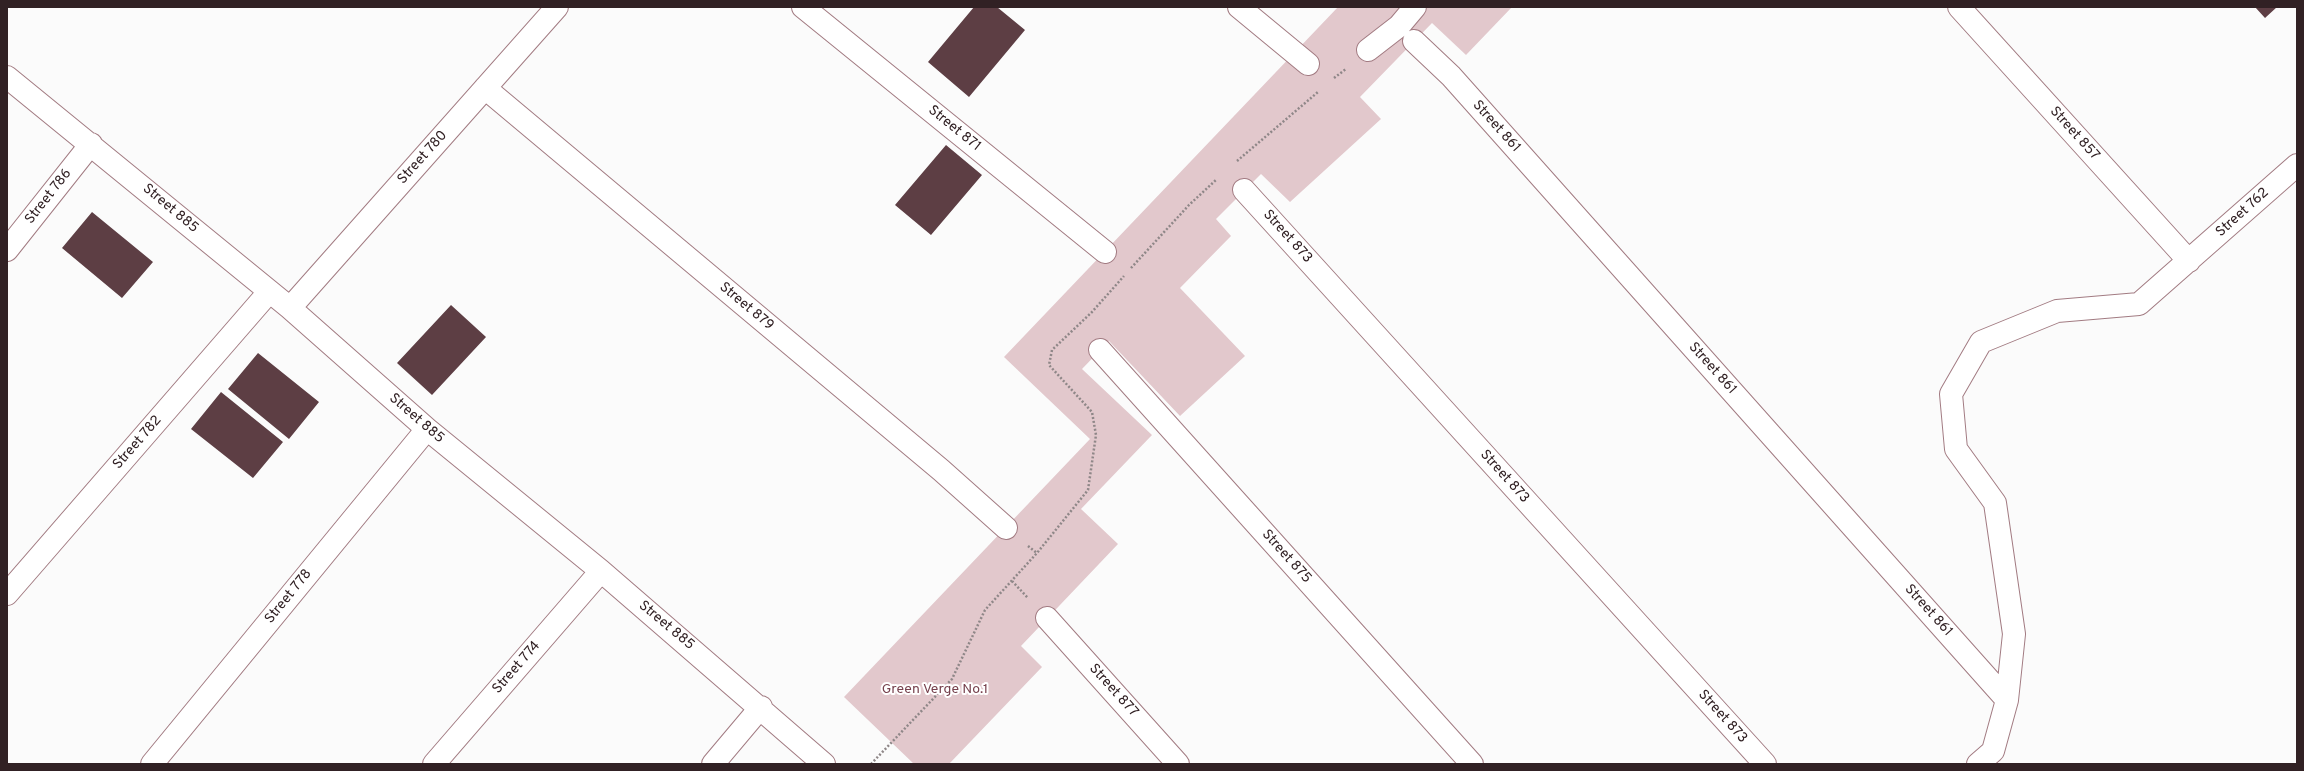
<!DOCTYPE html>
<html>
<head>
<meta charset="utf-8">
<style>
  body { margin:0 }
  #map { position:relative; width:2304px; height:771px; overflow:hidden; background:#fbfbfb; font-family:Overpass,sans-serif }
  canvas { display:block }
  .frame { position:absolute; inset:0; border:8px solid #312124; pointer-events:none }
</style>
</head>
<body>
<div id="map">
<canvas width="2304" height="771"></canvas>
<div class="frame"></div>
</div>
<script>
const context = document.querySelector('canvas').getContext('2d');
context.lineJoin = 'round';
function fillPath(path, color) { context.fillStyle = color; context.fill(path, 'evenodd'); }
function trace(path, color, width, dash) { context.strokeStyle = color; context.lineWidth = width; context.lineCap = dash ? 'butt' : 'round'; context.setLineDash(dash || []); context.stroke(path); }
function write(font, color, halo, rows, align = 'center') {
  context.font = font + ' Overpass,sans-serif'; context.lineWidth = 4; context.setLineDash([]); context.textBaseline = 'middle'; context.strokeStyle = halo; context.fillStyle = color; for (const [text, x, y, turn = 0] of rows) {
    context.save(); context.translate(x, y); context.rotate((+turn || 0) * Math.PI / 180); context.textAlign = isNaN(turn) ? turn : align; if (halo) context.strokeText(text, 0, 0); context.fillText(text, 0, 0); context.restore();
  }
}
const green = new Path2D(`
  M 1338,7 L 1512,7 L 1466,55 L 1432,23 L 1360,97 L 1381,119 L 1290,202 L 1261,174 L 1216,219 L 1231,236 L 1180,288 L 1245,356 L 1180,416 L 1109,341 L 1082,369 L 1152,435 L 1081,509 L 1118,544 L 1021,646 L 1042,667 L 949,764 L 914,764 L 844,697 L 1090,439 L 1004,357 Z`);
const building = new Path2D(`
  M 974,7 L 997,7 L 1025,30 L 969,97 L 928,62 Z
  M 2255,7 L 2277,7 L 2265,18 Z
  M 946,145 L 982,175 L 931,235 L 895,205 Z
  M 92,212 L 153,262 L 122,298 L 62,248 Z
  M 451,305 L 486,337 L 432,395 L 397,363 Z
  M 258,353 L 319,402 L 289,439 L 228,389 Z
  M 221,392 L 283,442 L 253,478 L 191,429 Z`);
const path = new Path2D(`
  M 1334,78 L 1346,69
  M 1237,161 L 1318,92
  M 1131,268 L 1189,205 L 1217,179
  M 1028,546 L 1037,553
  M 1012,581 L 1028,598
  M 871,764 L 952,679 L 985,610 L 1037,553 L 1088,490 L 1096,435 L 1092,412 L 1049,365 L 1052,350 L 1092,312 L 1124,276`);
const minor = new Path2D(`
  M 803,7 L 1105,252
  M 1239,7 L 1308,64
  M 1959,7 L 2189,261
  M 1414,41 L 1451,76 L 2007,700
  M 1368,50 L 1399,26 L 1415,7
  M 7,77 L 290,308 L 427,429 L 601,571 L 824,764
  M 485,88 L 941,470 L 1006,528
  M 1244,190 L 1765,764
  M 7,250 L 91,144
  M 290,308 L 557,7
  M 1100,350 L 1472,764
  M 7,594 L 269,292
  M 1047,618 L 1178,764
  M 152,764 L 427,429
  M 434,764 L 601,571
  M 713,764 L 761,707
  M 1978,764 L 1993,751 L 2007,700 L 2014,634 L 1995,503 L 1956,449 L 1951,394 L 1981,342 L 2057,311 L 2139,304 L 2297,165`);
const streetNames = [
  ["Street 861",1496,127,48],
  ["Street 871",954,129,39],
  ["Street 857",2074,134,48],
  ["Street 780",423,158,-48],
  ["Street 786",49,197,-52],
  ["Street 885",170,209,40],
  ["Street 762",2243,213,-42],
  ["Street 873",1287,237,48],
  ["Street 879",746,307,40],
  ["Street 861",1712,369,48],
  ["Street 885",416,419,41],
  ["Street 782",138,443,-49],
  ["Street 873",1504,477,48],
  ["Street 875",1286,557,48],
  ["Street 778",289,597,-51],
  ["Street 861",1928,611,48],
  ["Street 885",666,626,40],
  ["Street 774",517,668,-49],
  ["Street 877",1113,691,48],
  ["Street 873",1722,717,48]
];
const parkNames = [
  ["Green Verge No.1",935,690]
];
fillPath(green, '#e2c8cc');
fillPath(building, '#5d3e44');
trace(minor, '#a27b82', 24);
trace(path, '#8f8788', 2.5, [2, 2]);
trace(minor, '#fff', 22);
write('14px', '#312124', '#fff', streetNames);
write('14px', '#76414d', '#fff', parkNames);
</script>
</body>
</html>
